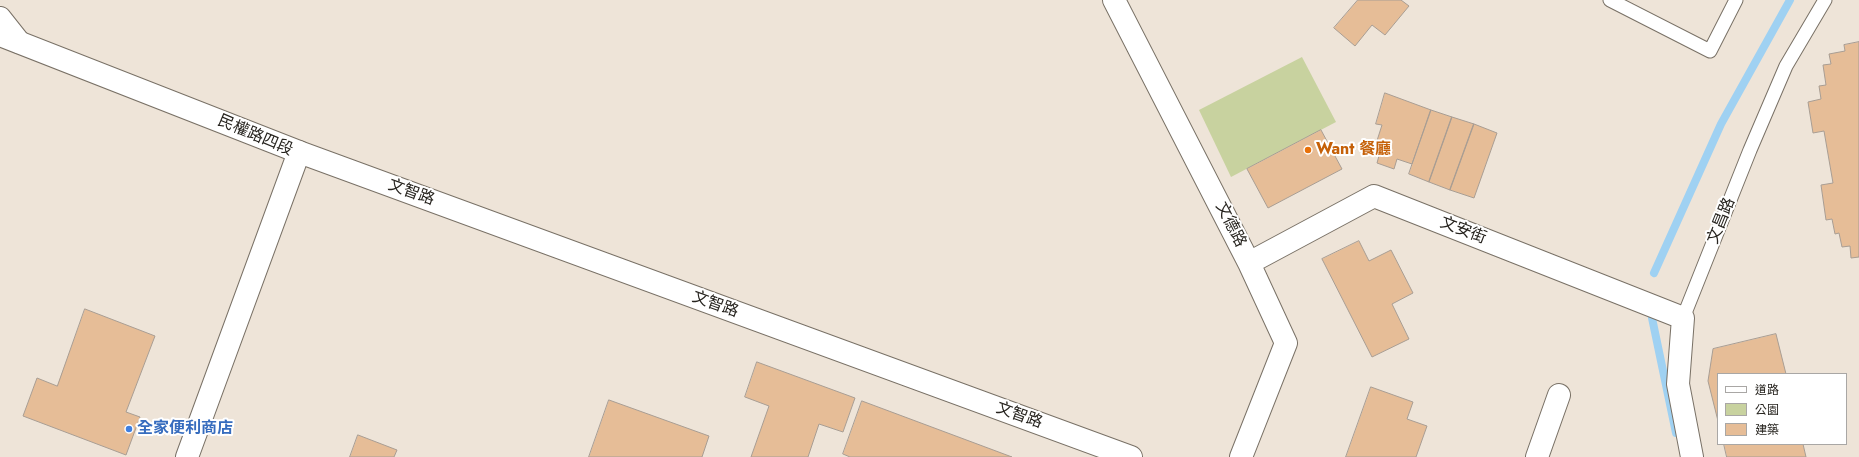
<!DOCTYPE html>
<html>
<head>
<meta charset="utf-8">
<style>
  body { margin:0 }
  #map { position:relative; width:1859px; height:457px; overflow:hidden; background:#eee4d8; font-family:Jost,"Noto Sans TC",sans-serif }
  canvas { display:block }
  .legend { position:absolute; left:1717px; top:373px; width:130px; height:72px; box-sizing:border-box; background:#fff; border:1px solid #a9a7a5; margin:0; padding:5px 7px; list-style:none; font-size:12px; color:#27241f }
  .legend li { display:flex; align-items:center; gap:8px; height:20px }
  .legend b { width:20px; border:1px solid #a9a7a5 }
</style>
</head>
<body>
<div id="map">
<canvas width="1859" height="457"></canvas>
<ul class="legend">
<li><b style="height:5px;background:#fff"></b>道路</li>
<li><b style="height:11px;background:#c8d29f"></b>公園</li>
<li><b style="height:11px;background:#e6bd97"></b>建築</li>
</ul>
</div>
<script>
const context = document.querySelector('canvas').getContext('2d');
context.lineJoin = 'round';
function fillPath(path, color) { context.fillStyle = color; context.fill(path, 'evenodd'); }
function trace(path, color, width, dash) { context.strokeStyle = color; context.lineWidth = width; context.lineCap = dash ? 'butt' : 'round'; context.setLineDash(dash || []); context.stroke(path); }
function write(font, color, halo, rows, align = 'center') {
  context.font = font + ' Jost,"Noto Sans TC",sans-serif'; context.lineWidth = 4; context.setLineDash([]); context.textBaseline = 'middle'; context.strokeStyle = halo; context.fillStyle = color; for (const [text, x, y, turn = 0] of rows) {
    context.save(); context.translate(x, y); context.rotate((+turn || 0) * Math.PI / 180); context.textAlign = isNaN(turn) ? turn : align; if (halo) context.strokeText(text, 0, 0); context.fillText(text, 0, 0); context.restore();
  }
}
const green = new Path2D(`
  M 1302,57 L 1336,122 L 1231,177 L 1199,110 Z`);
const stream = new Path2D(`
  M 1654,273 L 1721,124 L 1790,0
  M 1652,318 L 1676,433`);
const building = new Path2D(`
  M 1358,0 L 1401,0 L 1409,6 L 1385,35 L 1372,25 L 1355,46 L 1334,28 Z
  M 1859,42 L 1859,257 L 1851,258 L 1850,246 L 1842,247 L 1839,233 L 1835,234 L 1832,219 L 1826,220 L 1821,185 L 1833,183 L 1824,131 L 1813,133 L 1808,102 L 1821,99 L 1819,86 L 1826,85 L 1823,65 L 1831,64 L 1829,54 L 1845,51 L 1844,45 Z
  M 1385,93 L 1431,110 L 1412,164 L 1397,159 L 1394,169 L 1377,163 L 1380,152 L 1374,150 L 1382,125 L 1376,124 Z
  M 1431,110 L 1452,117 L 1429,182 L 1409,174 Z
  M 1452,117 L 1474,124 L 1450,190 L 1429,182 Z
  M 1474,124 L 1497,133 L 1474,198 L 1450,190 Z
  M 1321,130 L 1342,169 L 1268,208 L 1247,169 Z
  M 1359,241 L 1369,261 L 1391,250 L 1413,293 L 1392,304 L 1409,339 L 1372,357 L 1322,259 Z
  M 85,309 L 155,336 L 126,412 L 140,417 L 126,455 L 23,416 L 37,378 L 57,386 Z
  M 1776,334 L 1786,374 L 1718,374 L 1718,421 L 1708,381 L 1713,349 Z
  M 757,362 L 855,398 L 843,432 L 819,424 L 808,457 L 751,457 L 769,406 L 745,397 Z
  M 1371,387 L 1413,402 L 1407,419 L 1427,426 L 1416,457 L 1346,457 Z
  M 609,400 L 709,436 L 702,457 L 589,457 Z
  M 862,401 L 1012,457 L 850,457 L 843,454 Z
  M 358,435 L 397,450 L 394,457 L 350,457 Z
  M 1724,444 L 1803,444 L 1806,457 L 1727,457 Z`);
const lane = new Path2D(`
  M 1610,0 L 1710,51 L 1736,0
  M 1683,318 L 1750,150 L 1786,66 L 1825,0`);
const street = new Path2D(`
  M 1114,0 L 1249,263 L 1286,343 L 1241,457
  M 0,18 L 19,42
  M 299,152 L 1131,457
  M 1249,263 L 1374,196 L 1683,318 L 1678,384 L 1692,457
  M 1537,457 L 1559,395`);
const secondary = new Path2D(`
  M 0,35 L 299,152 L 187,457`);
const markers = [
  [1308,150,4,"#e8710a"],
  [129,429,4,"#3f7fe0"]
];
const streetNames = [
  ["民權路四段",255,136,23],
  ["文智路",411,193,20],
  ["文昌路",1722,221,-68],
  ["文德路",1230,225,63],
  ["文安街",1463,231,21],
  ["文智路",715,305,20],
  ["文智路",1019,416,20]
];
const foodNames = [
  ["Want 餐廳",1316,150]
];
const shopNames = [
  ["全家便利商店",137,429]
];
fillPath(green, '#c8d29f');
trace(stream, '#9fd1f2', 8);
fillPath(building, '#e6bd97');
trace(building, '#a89d93', 1);
trace(lane, '#797166', 15);
trace(street, '#797166', 24);
trace(secondary, '#797166', 24);
trace(lane, '#fff', 13);
trace(street, '#fff', 22);
trace(secondary, '#fff', 22);
for (const [x, y, r, color] of markers) { const dot = new Path2D(); dot.arc(x, y, r, 0, 2 * Math.PI); context.fillStyle = color; context.fill(dot); trace(dot, '#fff', 1.5); }
write('16px', '#27241f', '#fff', streetNames);
write('bold 16px', '#c56008', '#fff', foodNames, 'left');
write('bold 16px', '#366cbe', '#fff', shopNames, 'left');
</script>
</body>
</html>
